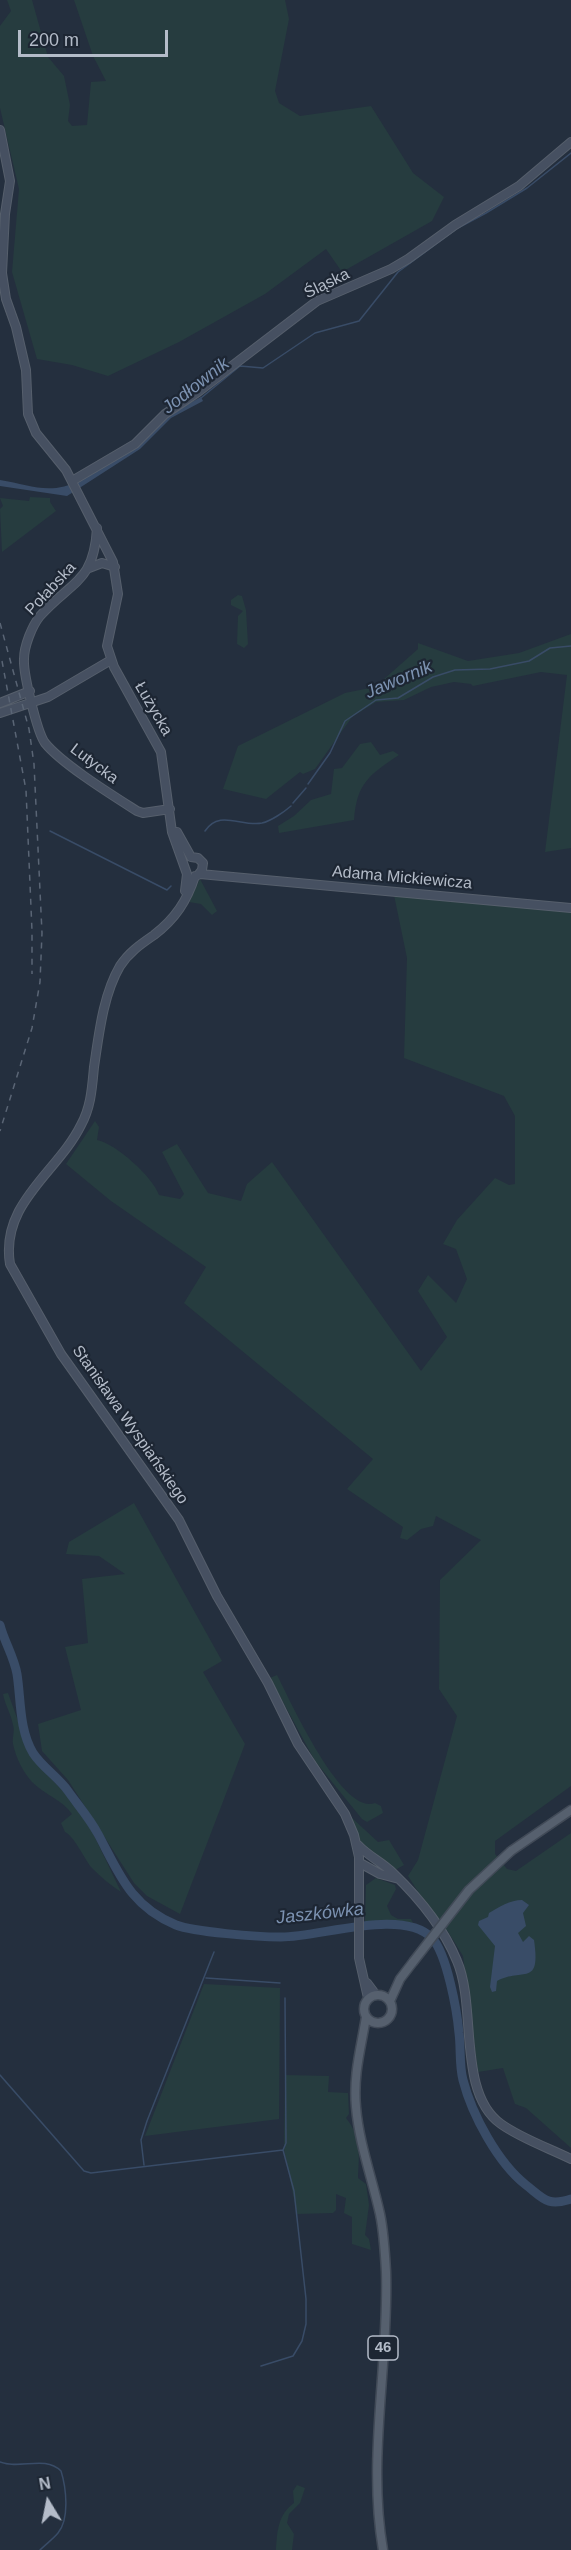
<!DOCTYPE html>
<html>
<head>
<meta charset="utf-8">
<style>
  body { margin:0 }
  #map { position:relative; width:571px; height:2550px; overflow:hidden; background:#242f3e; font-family:Helvetica,sans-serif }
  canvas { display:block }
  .north { position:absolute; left:18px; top:2472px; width:60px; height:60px; -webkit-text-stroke:4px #1d2633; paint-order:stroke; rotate:350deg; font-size:16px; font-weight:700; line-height:24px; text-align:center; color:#b4bcc9 }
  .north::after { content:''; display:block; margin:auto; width:21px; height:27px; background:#b4bcc9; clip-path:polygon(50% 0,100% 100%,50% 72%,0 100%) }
  .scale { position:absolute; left:18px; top:30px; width:150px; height:27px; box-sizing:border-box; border:3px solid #b4bcc9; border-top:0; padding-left:8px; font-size:18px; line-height:21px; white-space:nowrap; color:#b4bcc9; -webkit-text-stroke:4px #1d2633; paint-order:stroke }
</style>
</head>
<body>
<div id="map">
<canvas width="571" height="2550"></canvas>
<div class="north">N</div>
<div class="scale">200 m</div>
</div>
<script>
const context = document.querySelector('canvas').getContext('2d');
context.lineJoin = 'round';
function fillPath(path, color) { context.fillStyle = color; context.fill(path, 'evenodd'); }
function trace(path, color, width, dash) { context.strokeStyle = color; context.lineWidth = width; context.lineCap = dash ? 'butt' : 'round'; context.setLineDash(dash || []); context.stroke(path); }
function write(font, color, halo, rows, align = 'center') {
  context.font = font + ' Helvetica,sans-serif'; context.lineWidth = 4.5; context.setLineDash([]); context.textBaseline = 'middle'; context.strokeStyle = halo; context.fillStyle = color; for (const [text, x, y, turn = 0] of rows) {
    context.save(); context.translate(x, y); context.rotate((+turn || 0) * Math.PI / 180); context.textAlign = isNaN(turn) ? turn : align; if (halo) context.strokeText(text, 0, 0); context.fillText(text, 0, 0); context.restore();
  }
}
const green = new Path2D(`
  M 7,0 L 32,0 L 48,57 L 64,76 L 70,105 L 68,121 L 72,126 L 87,125 L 91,82 L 106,81 L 93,56 L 74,0 L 285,0 L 289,19 L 275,91 L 279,103 L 300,116 L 371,106 L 413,173 L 444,197 L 432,221 L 342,272 L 326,249 L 265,294 L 179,342 L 108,376 L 72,365 L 37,359 L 12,272 L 19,189 L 0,108 L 0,26 L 11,11 Z
  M 30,497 L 50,498 L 50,502 L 56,511 L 2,552 L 0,509 L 3,506 L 0,498 L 29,501 Z
  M 238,595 L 242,596 L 246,610 L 248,644 L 244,648 L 237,644 L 238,616 L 243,611 L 231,605 L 231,600 Z
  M 571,634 L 571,848 L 545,852 L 567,675 L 541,672 L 473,686 L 471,684 L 454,682 L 431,687 L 404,700 L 376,702 L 352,717 L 315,769 L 303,774 L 300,772 L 266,799 L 223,789 L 238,746 L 345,693 L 375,687 L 418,649 L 418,643 L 468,661 L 519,653 Z
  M 371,742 L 380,755 L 393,751 L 399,755 C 369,775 357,783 354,820 L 279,833 L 278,826 L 294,816 L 311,800 L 331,794 L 334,769 L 342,768 L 360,744 Z
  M 200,879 L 217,911 L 212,915 L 201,904 L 189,902 Z
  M 394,895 L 571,911 L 571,1786 L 495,1841 L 495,1854 L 507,1869 L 516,1871 L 571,1833 L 571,2148 L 526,2108 L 515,2104 L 503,2068 L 478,2072 L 463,1956 L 447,1930 L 444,1932 L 408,1876 L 418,1860 L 457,1716 L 439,1689 L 440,1580 L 481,1540 L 436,1516 L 433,1526 L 421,1529 L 407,1540 L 400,1538 L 403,1527 L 347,1489 L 373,1459 L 184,1303 L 206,1267 L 111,1201 L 66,1164 L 95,1121 L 99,1127 L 97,1140 C 115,1143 153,1177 159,1195 L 180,1199 L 184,1194 L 162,1152 L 177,1144 L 208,1193 L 241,1201 L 247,1184 L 272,1162 L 421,1371 L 447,1337 L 418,1291 L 428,1275 L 456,1303 L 467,1279 L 456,1249 L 443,1244 L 457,1220 L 495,1178 L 509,1185 L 515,1184 L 515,1116 L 504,1096 L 404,1058 L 407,958 Z
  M 134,1503 L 222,1661 L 203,1672 L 245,1744 L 180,1914 L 147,1896 L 134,1883 L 68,1780 L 42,1751 L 38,1724 L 81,1710 L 65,1647 L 88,1643 L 82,1579 L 125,1574 L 99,1556 L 66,1554 L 69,1542 Z
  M 277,1675 C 290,1700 342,1816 375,1803 L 381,1806 L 383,1813 L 367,1822 L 362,1819 L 315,1761 L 270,1678 Z
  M 8,1693 L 31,1757 L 71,1800 L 92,1831 L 121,1892 C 110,1885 101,1877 91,1867 C 84,1858 74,1836 65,1832 L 61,1823 L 72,1814 C 63,1800 45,1795 32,1782 C 23,1772 16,1758 13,1744 C 12,1738 15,1731 13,1725 C 11,1714 5,1705 3,1694 Z
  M 351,1817 L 378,1842 L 389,1840 L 404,1865 L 395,1870 C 374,1857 355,1843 351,1817 Z
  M 376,1878 L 395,1885 L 396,1889 L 387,1906 L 391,1915 L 398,1919 L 411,1919 L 413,1923 L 402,1921 L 365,1922 L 366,1885 Z
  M 204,1984 L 280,1988 L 279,2119 L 145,2136 Z
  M 285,2075 L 329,2076 L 328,2092 L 348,2093 L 349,2114 L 346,2118 C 362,2138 359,2155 358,2178 L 366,2184 L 369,2205 L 365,2235 L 369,2239 L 371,2250 L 352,2244 L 352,2217 L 344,2213 L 346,2198 L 336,2194 L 336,2210 L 333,2213 L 297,2214 L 284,2149 Z
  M 297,2485 L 305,2488 L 300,2503 L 289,2514 L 287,2523 L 294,2534 L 292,2550 L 276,2550 C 277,2532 278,2514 294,2503 L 293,2491 Z`);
const water = new Path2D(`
  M 201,397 L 203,401 L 171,418 L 140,449 L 67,496 L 0,486 L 0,480 C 31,485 50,496 81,480 L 167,415 Z
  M 522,1900 L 529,1905 L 523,1913 L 526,1926 L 518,1933 L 523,1942 L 529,1936 L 534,1940 C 541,1988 523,1967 497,1981 L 496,1991 L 492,1992 L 490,1987 L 495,1946 L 478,1925 L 479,1921 L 488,1917 L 489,1913 C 499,1907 510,1900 522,1900 Z`);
const stream = new Path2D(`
  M 201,398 L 240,366 L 263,368 L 315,333 L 359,321 L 398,272 L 458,228 L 486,213 L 527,188 L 571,153
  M 308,784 L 330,753 L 345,721 L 376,700 L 398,698 L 433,677 L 455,670 L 490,669 L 529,661 L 550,648 L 571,646
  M 293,803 L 306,788
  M 50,831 L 167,890 L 171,886
  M 205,831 C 219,809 241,827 262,823 C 271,821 284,812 291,806
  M 206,1978 L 280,1983
  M 0,2075 L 84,2171 L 91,2173 L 283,2150 L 286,2143 L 285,1998
  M 144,2165 L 141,2140 L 147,2121 L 214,1952
  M 261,2366 L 293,2356 L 302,2341 L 306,2324 L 306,2299 L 294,2191 L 283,2150
  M 0,2462 C 21,2470 44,2455 61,2471 C 66,2487 70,2519 58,2533 C 53,2539 46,2544 40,2550`);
const river = new Path2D(`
  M 0,1625 C 4,1641 14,1657 17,1674 C 21,1699 19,1730 33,1753 C 42,1767 58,1777 68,1791 C 78,1805 90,1819 98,1834 C 119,1873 130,1906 176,1925 C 194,1932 258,1937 280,1937 C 318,1938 402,1907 432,1938 C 447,1954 457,2011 459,2033 C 461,2048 459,2065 463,2080 C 472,2115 498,2163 526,2185 C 543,2198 547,2207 571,2199`);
const secondary = new Path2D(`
  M 0,130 L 10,181 L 5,214 L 2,273 L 6,299 L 16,327 L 26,370 L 28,414 L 36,433 L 66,470 L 113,562 L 118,594 L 107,646 L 114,667 L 161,752 L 172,832 L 187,874 L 185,891
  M 72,481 L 135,444 L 165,414 L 198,392 L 317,301 L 391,269 L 408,259 L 455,225 L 519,186 L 571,142
  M 97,528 C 94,583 71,581 40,616 C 32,626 24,646 24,659 C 23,673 37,732 45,743 C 62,764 112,795 137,811 L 143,813 L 170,809
  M 89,568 L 102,563 L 115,567
  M 0,703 L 30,691
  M 0,713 L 48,697 L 111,660
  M 177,832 L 191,857
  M 191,857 L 198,858 L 203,863 L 202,870 L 198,875
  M 200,874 L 571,908
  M 195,876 C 187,901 175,919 154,935 C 141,944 129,952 120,966 C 103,995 99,1034 94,1067 C 92,1088 91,1107 81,1125 C 58,1172 0,1203 10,1264 L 61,1354 L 179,1520 L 217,1596 L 268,1683 L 298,1744 L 345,1814 L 354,1835 L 359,1857 L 359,1958 L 368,1998
  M 358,1845 C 368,1856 382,1862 393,1873 C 418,1897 444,1929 457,1961 C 477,2007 457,2093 501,2124 C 522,2139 549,2148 571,2159
  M 360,1863 L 380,1874 L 399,1879
  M 367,1983 L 376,1995`);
const primary = new Path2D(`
  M 511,1851 L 571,1810
  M364 2009a14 14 0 1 1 28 0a14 14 0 1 1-28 0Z
  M 390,2001 L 400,1979 L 413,1962
  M 366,2017 C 361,2048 353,2075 356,2107 C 359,2143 372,2178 380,2214 C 384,2233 385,2253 386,2272 C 389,2365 367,2458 383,2550`);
const rail = new Path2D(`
  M 0,623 L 29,729 L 34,764 L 42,933 L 40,982 L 32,1028 L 0,1131
  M 2,661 L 26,790 L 32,931 L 32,974`);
const primaryBridge = new Path2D(`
  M 413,1962 L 469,1890 L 511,1851`);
const shields = [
  [383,2348,30]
];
const shieldNames = [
  ["46",383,2348]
];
const streetNames = [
  ["Śląska",327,284,-26],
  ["Połabska",51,589,-47],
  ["Łużycka",153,709,60],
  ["Lutycka",94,764,37],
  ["Adama Mickiewicza",402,878,5],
  ["Stanisława Wyspiańskiego",130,1425,55]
];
const waterNames = [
  ["Jodłownik",196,386,-38],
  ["Jawornik",399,680,-23],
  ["Jaszkówka",320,1914,-6]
];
fillPath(green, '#263c3f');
fillPath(water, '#394c67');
trace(stream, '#394c67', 1.5);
trace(river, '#394c67', 9);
trace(secondary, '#565f6c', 10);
trace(primary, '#414a57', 11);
trace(secondary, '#465061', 8);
trace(primary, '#56606e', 8);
trace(rail, '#5a6575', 1.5, [6, 6]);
trace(primaryBridge, '#414a57', 11, []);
trace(primaryBridge, '#56606e', 8);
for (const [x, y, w] of shields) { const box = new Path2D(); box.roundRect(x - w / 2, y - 12, w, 24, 4.5); context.fillStyle = '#1d2633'; context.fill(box); trace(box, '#b4bcc9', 1.5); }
write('bold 15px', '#b4bcc9', null, shieldNames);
write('16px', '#b4bcc9', '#1d2633', streetNames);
write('italic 18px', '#7c92b1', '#1d2633', waterNames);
</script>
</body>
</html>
